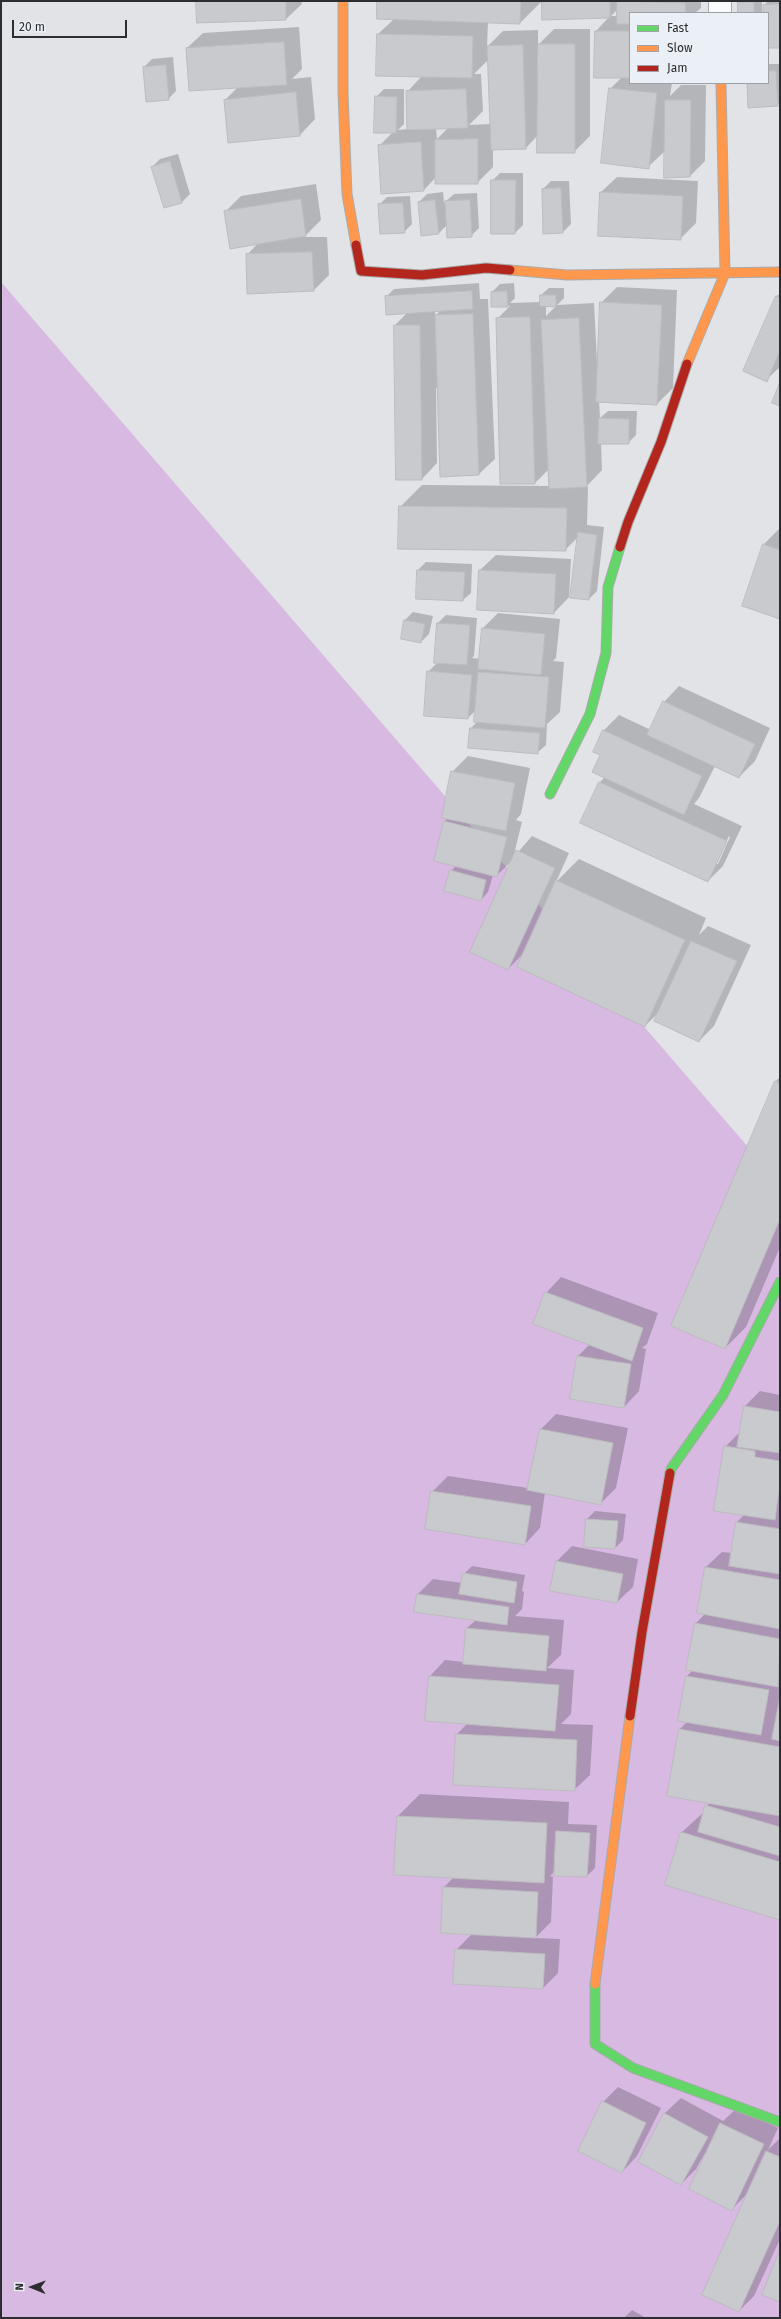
<!DOCTYPE html>
<html>
<head>
<meta charset="utf-8">
<style>
  body { margin:0 }
  #map { position:relative; width:781px; height:2319px; overflow:hidden; background:#e1e3e6; font-family:"Fira Sans",sans-serif }
  canvas { display:block }
  .frame { position:absolute; inset:0; border:2px solid #2c2d30; pointer-events:none }
  .legend { position:absolute; left:629px; top:12px; width:140px; height:72px; box-sizing:border-box; background:#ebeff6; border:1px solid #9fa1a7; margin:0; padding:5px 7px; list-style:none; font-size:12px; color:#2c2d30 }
  .legend li { display:flex; align-items:center; gap:8px; height:20px }
  .legend b { width:20px; border:1px solid #9fa1a7 }
  .north { position:absolute; left:12px; top:2267px; width:40px; height:40px; -webkit-text-stroke:3px #ebeff6; paint-order:stroke; rotate:271deg; font-size:11px; font-weight:700; line-height:16px; text-align:center; color:#2c2d30 }
  .north::after { content:''; display:block; margin:auto; width:14px; height:18px; background:#2c2d30; clip-path:polygon(50% 0,100% 100%,50% 72%,0 100%) }
  .scale { position:absolute; left:12px; top:20px; width:115px; height:18px; box-sizing:border-box; border:2px solid #2c2d30; border-top:0; padding-left:5px; font-size:12px; line-height:14px; white-space:nowrap; color:#2c2d30; -webkit-text-stroke:3px #ebeff6; paint-order:stroke }
</style>
</head>
<body>
<div id="map">
<canvas width="781" height="2319"></canvas>
<div class="frame"></div>
<ul class="legend">
<li><b style="height:5px;background:#63d668"></b>Fast</li>
<li><b style="height:5px;background:#ff974d"></b>Slow</li>
<li><b style="height:5px;background:#b3261e"></b>Jam</li>
</ul>
<div class="north">N</div>
<div class="scale">20 m</div>
</div>
<script>
const context = document.querySelector('canvas').getContext('2d');
context.lineJoin = 'round';
function fillPath(path, color) { context.fillStyle = color; context.fill(path, 'evenodd'); }
function trace(path, color, width, dash) { context.strokeStyle = color; context.lineWidth = width; context.lineCap = dash ? 'butt' : 'round'; context.setLineDash(dash || []); context.stroke(path); }
const forest = new Path2D(`
  M 1,282 L 780,1184 L 780,2318 L 1,2318 Z`);
const shadow = new Path2D(`
  M 197,1 L 301,1 L 302,4 L 286,19 L 198,22 Z
  M 378,1 L 542,1 L 520,23 L 488,22 L 487,47 L 503,31 L 538,30 L 538,45 L 554,29 L 590,29 L 590,136 L 574,152 L 538,135 L 526,148 L 493,149 L 493,167 L 477,183 L 436,177 L 424,190 L 379,146 L 393,132 L 376,97 L 384,89 L 404,89 L 404,124 L 398,130 L 408,129 L 407,92 L 422,76 L 378,34 L 394,19 ZM 488,60 L 491,124 L 469,125 L 483,111 L 481,74 L 474,74 ZM 449,127 L 437,139 L 436,128 Z
  M 543,1 L 701,1 L 701,8 L 695,13 L 630,13 L 630,83 L 672,83 L 670,96 L 681,85 L 706,85 L 705,161 L 690,176 L 665,151 L 648,167 L 610,89 L 622,77 L 596,31 L 609,17 ZM 618,9 L 618,16 L 611,16 Z
  M 741,1 L 762,1 L 762,13 L 739,13 Z
  M 768,1 L 780,1 L 780,47 L 768,47 L 768,13 L 764,13 L 764,5 Z
  M 299,27 L 302,69 L 292,79 L 311,77 L 315,119 L 300,135 L 229,142 L 225,100 L 238,87 L 187,48 L 203,33 Z
  M 173,57 L 176,91 L 168,99 L 144,67 L 152,59 Z
  M 768,64 L 780,64 L 780,102 L 777,105 L 748,83 L 768,83 Z
  M 178,154 L 190,194 L 182,202 L 152,167 L 160,159 Z
  M 500,173 L 523,173 L 523,225 L 515,233 L 492,181 Z
  M 617,177 L 698,181 L 696,223 L 680,239 L 601,192 Z
  M 551,181 L 569,181 L 571,224 L 563,232 L 543,189 Z
  M 316,184 L 321,220 L 306,235 L 297,237 L 327,237 L 329,275 L 314,290 L 247,255 L 258,243 L 225,212 L 241,196 Z
  M 443,192 L 444,203 L 454,194 L 477,193 L 479,228 L 471,236 L 447,225 L 439,233 L 419,202 L 427,194 Z
  M 410,196 L 412,224 L 404,232 L 379,205 L 387,197 Z
  M 479,283 L 480,299 L 488,299 L 495,459 L 479,474 L 441,476 L 438,388 L 436,388 L 437,463 L 422,479 L 395,325 L 408,312 L 386,297 L 394,289 ZM 441,310 L 435,316 L 435,311 Z
  M 514,283 L 515,298 L 510,303 L 541,302 L 541,295 L 549,288 L 564,288 L 564,298 L 557,305 L 594,303 L 597,362 L 601,303 L 617,287 L 677,290 L 673,388 L 657,404 L 599,401 L 600,418 L 608,411 L 637,411 L 636,435 L 628,443 L 601,443 L 602,470 L 586,487 L 588,487 L 587,525 L 604,527 L 597,591 L 589,599 L 578,537 L 565,550 L 400,507 L 422,485 L 550,486 L 549,469 L 535,483 L 497,319 L 510,306 L 492,306 L 492,292 L 500,284 ZM 546,306 L 556,306 L 546,316 Z
  M 780,293 L 780,367 L 766,380 L 776,297 Z
  M 779,529 L 780,529 L 780,618 L 744,605 L 764,544 Z
  M 496,555 L 571,559 L 569,597 L 554,613 L 480,570 Z
  M 426,562 L 472,564 L 471,593 L 463,600 L 417,598 L 418,570 Z
  M 413,612 L 433,616 L 429,634 L 421,642 L 402,638 L 405,620 Z
  M 498,613 L 560,619 L 556,658 L 553,661 L 564,662 L 560,712 L 547,724 L 546,745 L 538,752 L 469,747 L 471,728 L 477,722 L 476,710 L 468,718 L 428,672 L 438,662 L 438,623 L 446,615 L 477,618 L 474,656 L 472,658 L 480,659 L 483,628 Z
  M 679,686 L 770,728 L 755,761 L 739,777 L 715,766 L 699,798 L 694,804 L 742,826 L 723,866 L 708,881 L 581,822 L 600,782 L 605,777 L 601,755 L 604,730 L 619,715 L 651,730 L 664,702 ZM 729,836 L 730,837 L 718,864 L 716,864 Z
  M 468,756 L 530,768 L 521,814 L 516,820 L 522,822 L 513,858 L 532,836 L 569,853 L 556,882 L 579,859 L 706,918 L 699,935 L 708,926 L 751,945 L 714,1026 L 699,1041 L 660,1011 L 645,1026 L 524,953 L 508,969 L 513,860 L 496,876 L 493,875 L 488,892 L 481,900 L 451,871 L 456,866 L 435,860 L 445,821 L 448,818 L 452,772 Z
  M 780,1077 L 780,1247 L 746,1327 L 725,1348 L 672,1326 L 776,1081 Z
  M 561,1277 L 658,1313 L 647,1344 L 642,1348 L 646,1349 L 639,1391 L 624,1407 L 578,1356 L 590,1344 L 546,1293 Z
  M 760,1391 L 780,1395 L 780,1919 L 682,1832 L 705,1811 L 709,1803 L 680,1729 L 688,1721 L 679,1720 L 687,1676 L 693,1670 L 696,1623 L 705,1614 L 698,1613 L 706,1567 L 722,1552 L 732,1553 L 737,1522 L 745,1514 L 725,1447 L 741,1431 L 744,1407 Z
  M 556,1414 L 628,1428 L 616,1488 L 600,1504 L 545,1492 L 540,1528 L 525,1544 L 432,1492 L 448,1476 L 528,1488 L 541,1429 Z
  M 595,1511 L 626,1514 L 623,1540 L 615,1548 L 587,1519 Z
  M 572,1546 L 638,1559 L 633,1587 L 617,1602 L 557,1561 Z
  M 472,1566 L 525,1575 L 522,1591 L 524,1592 L 522,1609 L 515,1616 L 564,1620 L 561,1655 L 547,1668 L 574,1670 L 571,1714 L 561,1724 L 593,1725 L 590,1775 L 574,1790 L 457,1734 L 468,1723 L 426,1720 L 430,1676 L 445,1660 L 464,1662 L 467,1628 L 476,1620 L 418,1594 L 433,1579 L 462,1583 L 464,1574 Z
  M 420,1794 L 569,1802 L 568,1824 L 597,1825 L 595,1868 L 587,1876 L 555,1871 L 550,1876 L 553,1877 L 551,1922 L 535,1938 L 560,1939 L 558,1973 L 543,1988 L 456,1950 L 472,1934 L 444,1887 L 454,1877 L 395,1874 L 398,1816 Z
  M 618,2087 L 661,2108 L 637,2156 L 622,2172 L 603,2102 Z
  M 681,2098 L 723,2121 L 737,2108 L 778,2128 L 768,2150 L 780,2138 L 780,2239 L 754,2296 L 739,2311 L 748,2193 L 732,2209 L 705,2153 L 696,2169 L 681,2184 L 639,2161 L 665,2113 Z
  M 632,2310 L 646,2318 L 624,2318 Z`);
const building = new Path2D(`
  M 196,1 L 286,1 L 286,20 L 197,23 Z
  M 377,1 L 521,1 L 520,24 L 377,19 Z
  M 542,1 L 610,1 L 610,18 L 542,20 Z
  M 617,1 L 685,3 L 686,13 L 630,13 L 630,24 L 617,24 Z
  M 738,2 L 754,2 L 754,13 L 738,13 Z
  M 780,4 L 780,48 L 768,48 L 768,13 L 763,13 L 763,5 Z
  M 595,31 L 630,31 L 630,78 L 594,78 Z
  M 377,34 L 473,36 L 472,78 L 376,76 Z
  M 284,42 L 287,85 L 189,91 L 186,48 Z
  M 538,44 L 575,44 L 575,153 L 537,153 Z
  M 523,45 L 526,149 L 491,150 L 487,46 Z
  M 166,65 L 169,100 L 146,102 L 143,67 Z
  M 768,71 L 776,71 L 778,106 L 748,108 L 747,83 L 768,83 Z
  M 609,88 L 657,93 L 649,169 L 601,163 Z
  M 466,89 L 468,128 L 407,130 L 406,91 Z
  M 296,92 L 300,136 L 228,143 L 224,100 Z
  M 375,96 L 397,97 L 396,133 L 374,133 Z
  M 665,100 L 691,100 L 690,177 L 664,178 Z
  M 478,139 L 478,184 L 435,184 L 435,140 Z
  M 421,142 L 424,191 L 381,194 L 378,145 Z
  M 170,161 L 182,203 L 164,208 L 151,167 Z
  M 491,180 L 516,180 L 515,234 L 491,234 Z
  M 561,188 L 563,233 L 543,234 L 542,189 Z
  M 600,192 L 683,196 L 681,240 L 598,236 Z
  M 301,199 L 306,236 L 230,249 L 224,211 Z
  M 435,200 L 439,234 L 421,236 L 418,202 Z
  M 470,200 L 472,237 L 447,238 L 445,201 Z
  M 403,203 L 405,233 L 380,234 L 378,204 Z
  M 312,252 L 314,291 L 247,294 L 246,254 Z
  M 472,291 L 473,309 L 386,315 L 385,296 Z
  M 507,291 L 508,307 L 491,307 L 491,292 Z
  M 540,295 L 556,295 L 556,307 L 540,306 Z
  M 776,296 L 780,298 L 780,350 L 767,382 L 743,371 Z
  M 600,302 L 662,305 L 657,405 L 596,402 Z
  M 473,314 L 479,475 L 440,477 L 435,315 Z
  M 530,317 L 535,484 L 500,484 L 496,318 Z
  M 579,318 L 587,487 L 549,489 L 541,320 Z
  M 394,325 L 420,325 L 422,480 L 396,480 Z
  M 780,382 L 780,406 L 772,403 Z
  M 599,418 L 629,419 L 629,444 L 598,444 Z
  M 399,506 L 567,508 L 566,551 L 398,549 Z
  M 578,532 L 597,535 L 589,600 L 570,598 Z
  M 763,544 L 780,550 L 780,619 L 742,606 Z
  M 417,570 L 465,572 L 463,601 L 416,599 Z
  M 479,570 L 556,574 L 554,614 L 477,610 Z
  M 404,620 L 425,624 L 421,643 L 401,639 Z
  M 437,623 L 470,625 L 467,665 L 434,663 Z
  M 482,628 L 545,634 L 541,675 L 478,669 Z
  M 427,671 L 472,675 L 468,719 L 424,716 Z
  M 478,672 L 549,677 L 545,728 L 474,722 Z
  M 663,701 L 755,744 L 739,778 L 647,735 Z
  M 470,728 L 540,733 L 538,754 L 468,748 Z
  M 603,730 L 702,776 L 684,815 L 592,772 L 600,755 L 593,752 Z
  M 451,771 L 515,783 L 506,831 L 442,818 Z
  M 599,782 L 727,841 L 708,882 L 580,823 Z
  M 444,821 L 507,837 L 497,877 L 434,861 Z
  M 516,850 L 555,868 L 508,970 L 470,952 Z
  M 450,870 L 486,880 L 481,901 L 444,891 Z
  M 556,880 L 685,940 L 645,1027 L 517,967 Z
  M 691,941 L 737,961 L 699,1042 L 654,1021 Z
  M 775,1081 L 780,1083 L 780,1219 L 725,1349 L 671,1326 Z
  M 545,1292 L 643,1328 L 632,1361 L 533,1324 Z
  M 577,1356 L 631,1364 L 624,1408 L 570,1399 Z
  M 744,1406 L 780,1412 L 780,1453 L 737,1447 Z
  M 540,1429 L 613,1443 L 601,1505 L 527,1490 Z
  M 724,1446 L 755,1451 L 755,1457 L 780,1461 L 780,1484 L 775,1520 L 714,1511 Z
  M 431,1491 L 531,1506 L 525,1545 L 425,1529 Z
  M 586,1519 L 618,1521 L 615,1549 L 584,1547 Z
  M 736,1522 L 780,1529 L 780,1574 L 729,1566 Z
  M 556,1561 L 623,1574 L 617,1603 L 550,1591 Z
  M 705,1567 L 780,1580 L 780,1629 L 697,1613 Z
  M 463,1573 L 517,1582 L 514,1603 L 459,1594 Z
  M 417,1594 L 509,1607 L 507,1625 L 414,1612 Z
  M 695,1623 L 780,1639 L 778,1687 L 686,1670 Z
  M 466,1628 L 549,1636 L 546,1671 L 463,1664 Z
  M 429,1676 L 559,1685 L 555,1731 L 425,1721 Z
  M 686,1676 L 769,1690 L 761,1735 L 678,1721 Z
  M 780,1697 L 780,1741 L 772,1739 Z
  M 679,1729 L 780,1747 L 780,1816 L 667,1796 Z
  M 456,1734 L 577,1740 L 575,1791 L 453,1785 Z
  M 705,1805 L 780,1827 L 780,1856 L 698,1832 Z
  M 397,1816 L 547,1823 L 544,1883 L 394,1875 Z
  M 556,1831 L 590,1833 L 587,1877 L 554,1876 Z
  M 681,1832 L 780,1862 L 780,1920 L 665,1885 Z
  M 443,1887 L 538,1892 L 536,1938 L 441,1933 Z
  M 455,1949 L 545,1954 L 543,1989 L 453,1984 Z
  M 602,2101 L 646,2123 L 622,2173 L 578,2151 Z
  M 664,2113 L 708,2137 L 681,2185 L 638,2162 Z
  M 720,2123 L 764,2144 L 732,2211 L 689,2189 Z
  M 766,2151 L 780,2157 L 780,2221 L 739,2312 L 702,2295 Z
  M 780,2249 L 780,2302 L 762,2295 Z`);
const street = new Path2D(`
  M 720,1 L 720,13`);
const fast = new Path2D(`
  M 550,794 L 590,714 L 606,653 L 608,587 L 620,547
  M 670,1473 L 671,1469 L 723,1395 L 780,1282
  M 595,1984 L 595,2044 L 633,2068 L 780,2122`);
const slow = new Path2D(`
  M 343,1 L 343,92 L 347,194 L 356,245
  M 510,270 L 567,275 L 780,272
  M 687,364 L 725,273 L 721,83
  M 595,1984 L 630,1716`);
const jam = new Path2D(`
  M 356,245 L 361,271 L 422,275 L 486,268 L 510,270
  M 620,547 L 628,522 L 661,442 L 687,364
  M 630,1716 L 642,1632 L 670,1473`);
fillPath(forest, '#d8b9e1');
fillPath(shadow, '#0003');
fillPath(building, '#c9cacd');
trace(building, '#bcbcc0', 1);
trace(street, '#a9abad', 24);
trace(fast, '#a9abad', 11);
trace(slow, '#a9abad', 11);
trace(jam, '#a9abad', 11);
trace(street, '#fafbfb', 22);
trace(fast, '#63d668', 9);
trace(slow, '#ff974d', 9);
trace(jam, '#b3261e', 9);
</script>
</body>
</html>
